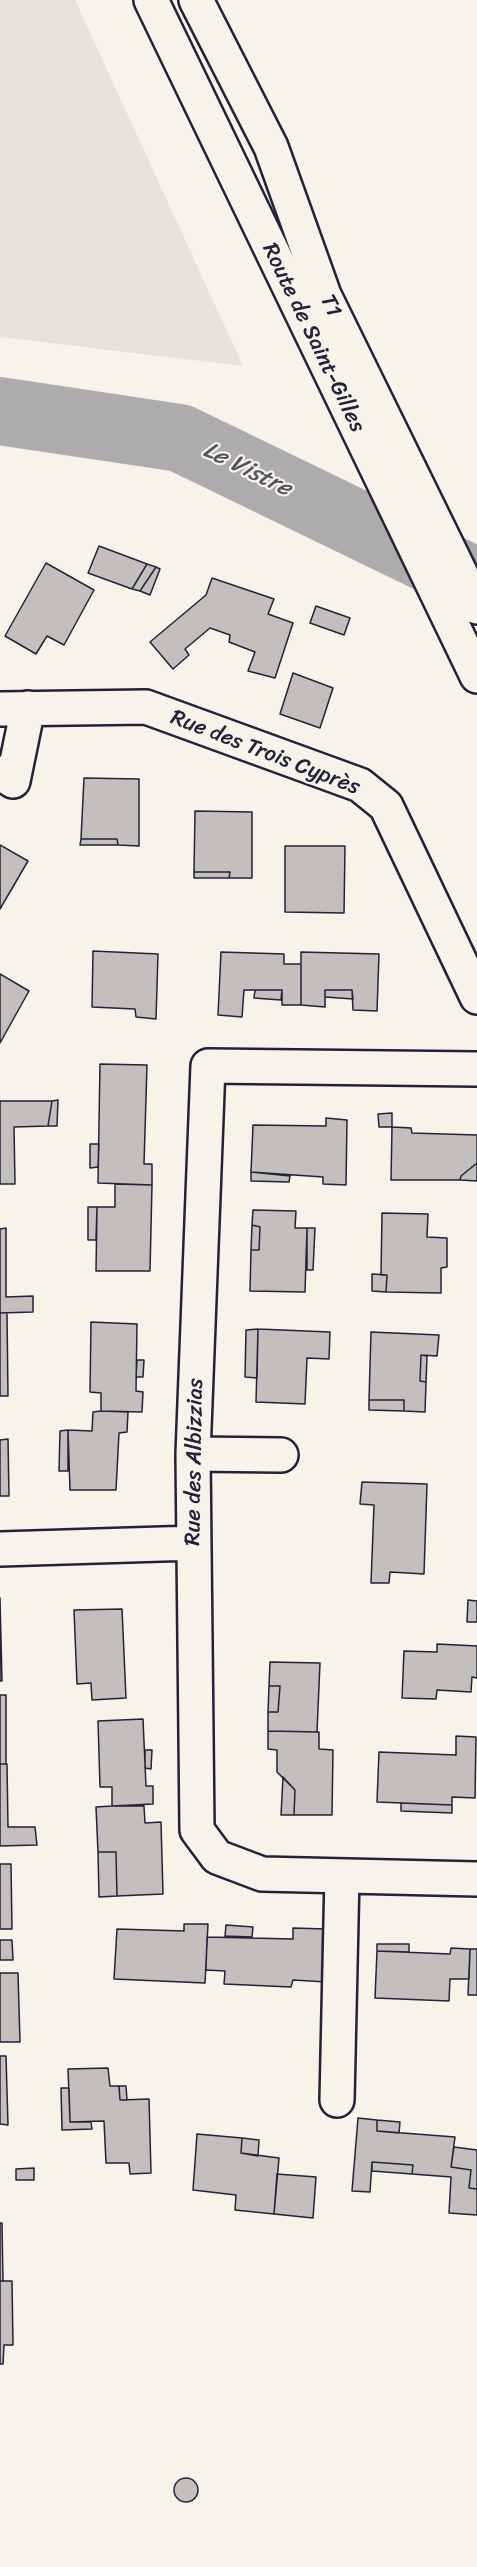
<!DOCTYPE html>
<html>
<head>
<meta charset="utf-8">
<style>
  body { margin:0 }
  canvas { display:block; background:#f7f3e8 }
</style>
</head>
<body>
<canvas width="477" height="2567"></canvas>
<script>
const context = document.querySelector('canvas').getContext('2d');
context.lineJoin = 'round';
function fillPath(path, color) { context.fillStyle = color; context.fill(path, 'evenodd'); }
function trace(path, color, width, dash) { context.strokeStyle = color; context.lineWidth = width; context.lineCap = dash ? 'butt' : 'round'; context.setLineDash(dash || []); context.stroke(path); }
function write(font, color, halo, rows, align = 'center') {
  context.font = font + ' Sriracha,sans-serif'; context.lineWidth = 4.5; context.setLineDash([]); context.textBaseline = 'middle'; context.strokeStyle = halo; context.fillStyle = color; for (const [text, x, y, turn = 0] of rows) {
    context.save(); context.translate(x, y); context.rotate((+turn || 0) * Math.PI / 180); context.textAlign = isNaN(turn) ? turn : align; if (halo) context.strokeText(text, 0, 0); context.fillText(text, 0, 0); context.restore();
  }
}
const built = new Path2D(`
  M 0,0 L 75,0 L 243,366 L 0,337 Z`);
const river = new Path2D(`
  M 0,411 L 180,438 L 477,582`);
const building = new Path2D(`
  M 99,546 L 147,564 L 132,589 L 88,573 Z
  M 46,563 L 94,590 L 64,645 L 47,636 L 36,654 L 5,636 Z
  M 147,564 L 156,567 L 140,591 L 132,589 Z
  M 156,567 L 160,569 L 150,595 L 140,591 Z
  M 212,578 L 274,599 L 268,614 L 293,623 L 275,678 L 248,671 L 255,652 L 229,642 L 230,635 L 210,628 L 185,649 L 189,655 L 173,669 L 150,642 L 206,595 Z
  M 316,606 L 350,618 L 344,635 L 310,623 Z
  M 293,673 L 333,688 L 320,728 L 280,714 Z
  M 84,778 L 139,779 L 139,846 L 118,845 L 117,839 L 81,839 Z
  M 195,811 L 252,812 L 252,878 L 229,878 L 230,872 L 194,872 Z
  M 81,839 L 117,839 L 118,845 L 80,845 Z
  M 0,845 L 28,861 L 0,909 Z
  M 285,846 L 345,846 L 344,913 L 285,912 Z
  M 194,872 L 230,872 L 229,878 L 194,878 Z
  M 93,951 L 158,954 L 156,1019 L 136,1017 L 135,1009 L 92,1007 Z
  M 221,952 L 284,954 L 284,964 L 301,964 L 301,1005 L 282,1005 L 282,990 L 244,990 L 242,1017 L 218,1015 Z
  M 301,952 L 379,954 L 377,1011 L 353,1010 L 352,990 L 325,990 L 325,1007 L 301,1005 Z
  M 0,974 L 29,991 L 0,1043 Z
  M 255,990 L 282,990 L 281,1000 L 254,998 Z
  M 325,990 L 352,990 L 353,999 L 325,997 Z
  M 100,1064 L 147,1065 L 144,1164 L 152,1164 L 152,1185 L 98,1183 Z
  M 58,1100 L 57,1126 L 48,1126 L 52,1101 Z
  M 0,1101 L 52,1101 L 48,1126 L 14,1127 L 15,1184 L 0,1184 Z
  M 392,1113 L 392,1127 L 379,1127 L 378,1114 Z
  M 326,1118 L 347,1120 L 346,1185 L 323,1184 L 323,1177 L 251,1172 L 253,1125 L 326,1126 Z
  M 392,1127 L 411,1128 L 412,1133 L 477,1135 L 477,1163 L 461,1176 L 460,1180 L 391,1180 Z
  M 90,1144 L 99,1144 L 98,1167 L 90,1168 Z
  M 477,1163 L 477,1181 L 460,1180 L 461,1176 Z
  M 251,1172 L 290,1176 L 289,1182 L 251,1181 Z
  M 115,1184 L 152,1185 L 150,1271 L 96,1271 L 97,1207 L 115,1207 Z
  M 88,1207 L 97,1207 L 96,1240 L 88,1240 Z
  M 253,1210 L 296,1211 L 295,1228 L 307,1228 L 305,1292 L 250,1291 L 251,1250 L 259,1250 L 260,1227 L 252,1225 Z
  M 382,1213 L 428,1214 L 427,1237 L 447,1238 L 447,1267 L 441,1268 L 441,1293 L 386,1292 L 387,1275 L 381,1275 Z
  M 252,1225 L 260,1227 L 259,1250 L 251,1250 Z
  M 6,1228 L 6,1297 L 33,1296 L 33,1312 L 0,1313 L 0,1229 Z
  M 307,1228 L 315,1228 L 313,1270 L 307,1270 Z
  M 372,1274 L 387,1275 L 386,1292 L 372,1291 Z
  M 0,1313 L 7,1313 L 8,1396 L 0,1396 Z
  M 91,1322 L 137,1324 L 136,1391 L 143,1392 L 142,1412 L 101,1411 L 101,1393 L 90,1392 Z
  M 258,1329 L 257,1378 L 245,1377 L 246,1330 Z
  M 258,1329 L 330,1332 L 329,1359 L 307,1358 L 305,1404 L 256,1402 Z
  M 371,1332 L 439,1335 L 437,1356 L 421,1355 L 420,1381 L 426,1382 L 425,1412 L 404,1411 L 404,1400 L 369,1400 Z
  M 421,1355 L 427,1356 L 426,1382 L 420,1381 Z
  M 137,1360 L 144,1360 L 143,1377 L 136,1377 Z
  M 369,1400 L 404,1400 L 404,1411 L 369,1410 Z
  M 101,1411 L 128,1412 L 127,1432 L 119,1433 L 116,1490 L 70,1490 L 68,1430 L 92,1431 L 93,1412 Z
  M 68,1430 L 68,1471 L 59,1471 L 60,1431 Z
  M 8,1439 L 9,1496 L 0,1496 L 0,1440 Z
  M 362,1482 L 427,1484 L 424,1574 L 390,1572 L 389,1583 L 371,1583 L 374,1505 L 360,1504 Z
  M 0,1598 L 2,1681 L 0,1681 Z
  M 468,1600 L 477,1601 L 477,1622 L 467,1622 Z
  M 122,1609 L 126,1698 L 92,1700 L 91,1683 L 77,1684 L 74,1610 Z
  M 437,1644 L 477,1646 L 477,1678 L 472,1677 L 471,1692 L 437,1690 L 436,1699 L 402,1698 L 404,1651 L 437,1652 Z
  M 270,1662 L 320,1663 L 317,1732 L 268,1731 L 268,1712 L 278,1712 L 280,1686 L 269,1686 Z
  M 269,1686 L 280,1686 L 278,1712 L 268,1712 Z
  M 0,1695 L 6,1695 L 6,1764 L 0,1764 Z
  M 143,1719 L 146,1786 L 153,1786 L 153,1804 L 112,1806 L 112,1787 L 100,1787 L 98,1721 Z
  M 268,1731 L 319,1732 L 319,1749 L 333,1750 L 332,1815 L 294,1815 L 295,1790 L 277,1772 L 277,1750 L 268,1749 Z
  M 456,1736 L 476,1737 L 475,1798 L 452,1797 L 452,1805 L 377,1802 L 379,1752 L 456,1755 Z
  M 145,1750 L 152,1750 L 151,1769 L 145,1768 Z
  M 0,1764 L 7,1764 L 8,1827 L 35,1827 L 37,1845 L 0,1846 Z
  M 283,1777 L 295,1790 L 294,1815 L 281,1815 Z
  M 401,1803 L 452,1805 L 452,1813 L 401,1811 Z
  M 112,1806 L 144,1806 L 145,1823 L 161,1822 L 163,1894 L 117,1896 L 116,1852 L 98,1852 L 96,1807 Z
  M 98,1852 L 116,1852 L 117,1896 L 99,1897 Z
  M 0,1864 L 11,1864 L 12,1929 L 0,1929 Z
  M 184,1924 L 208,1924 L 205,1983 L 114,1979 L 117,1929 L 184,1931 Z
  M 226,1925 L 253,1927 L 252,1937 L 225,1936 Z
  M 293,1928 L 326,1929 L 326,1982 L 293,1980 L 291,1987 L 224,1984 L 225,1971 L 206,1970 L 207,1937 L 293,1939 Z
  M 0,1940 L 12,1940 L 13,1960 L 0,1960 Z
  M 377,1944 L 409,1944 L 409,1952 L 377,1951 Z
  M 451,1948 L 470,1949 L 469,1979 L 450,1979 L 449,2001 L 375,1998 L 377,1951 L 450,1954 Z
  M 470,1949 L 477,1949 L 477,1995 L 468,1995 Z
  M 0,1973 L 18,1973 L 20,2042 L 0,2042 Z
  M 0,2056 L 6,2056 L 8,2125 L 0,2124 Z
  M 108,2068 L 110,2086 L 119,2086 L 120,2100 L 149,2099 L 151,2173 L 130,2174 L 129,2163 L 106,2163 L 104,2121 L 70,2122 L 68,2069 Z
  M 119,2086 L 126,2086 L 127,2100 L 120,2100 Z
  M 61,2088 L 69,2088 L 70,2122 L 91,2122 L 92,2129 L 62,2130 Z
  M 358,2118 L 377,2120 L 377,2131 L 455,2137 L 451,2167 L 471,2170 L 469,2188 L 477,2189 L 477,2215 L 449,2213 L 451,2177 L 412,2174 L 413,2165 L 372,2162 L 370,2192 L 352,2191 Z
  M 377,2120 L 400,2122 L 399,2133 L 377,2131 Z
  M 197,2134 L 242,2138 L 241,2153 L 279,2158 L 274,2214 L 235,2210 L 236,2195 L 193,2190 Z
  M 242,2138 L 259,2140 L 258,2156 L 241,2153 Z
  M 454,2147 L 477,2150 L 477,2189 L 469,2188 L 471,2170 L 451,2167 Z
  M 372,2162 L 413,2165 L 412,2174 L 372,2171 Z
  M 34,2168 L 34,2180 L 16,2180 L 16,2169 Z
  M 277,2174 L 316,2177 L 313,2218 L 274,2214 Z
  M 0,2223 L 2,2223 L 3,2281 L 0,2281 Z
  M 0,2281 L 12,2281 L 13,2345 L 4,2345 L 3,2364 L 0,2364 Z
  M174 2490a12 12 0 1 1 24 0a12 12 0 1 1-24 0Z`);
const minor = new Path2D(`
  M 196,0 L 271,147 L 324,295 L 477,607
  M 0,709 L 146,707 L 360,785 L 386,806 L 477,997
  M 0,773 L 13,781 L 28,708
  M 477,1069 L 208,1066 L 193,1454 L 197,1830 L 217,1857 L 262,1874 L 477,1879
  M 193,1454 L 281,1455
  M 0,1549 L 194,1543
  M 337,2100 L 342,1876`);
const major = new Path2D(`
  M 151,0 L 477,676`);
const streetNames = [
  ["T1",330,306,65],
  ["Route de Saint-Gilles",313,338,64],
  ["Rue des Trois Cyprès",265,753,21],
  ["Rue des Albizzias",195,1462,-89]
];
const waterNames = [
  ["Le Vistre",247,470,26]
];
fillPath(built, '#e7e3db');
trace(river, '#aeabad', 68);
fillPath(building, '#c2bfbd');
trace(building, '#22223b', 1.5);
trace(minor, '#22223b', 38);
trace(major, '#22223b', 38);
trace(minor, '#f7f3e8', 33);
trace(major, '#f7f3e8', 33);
write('22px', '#22223b', '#f7f3e8', streetNames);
write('italic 24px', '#535263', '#f7f3e8', waterNames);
</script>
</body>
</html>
